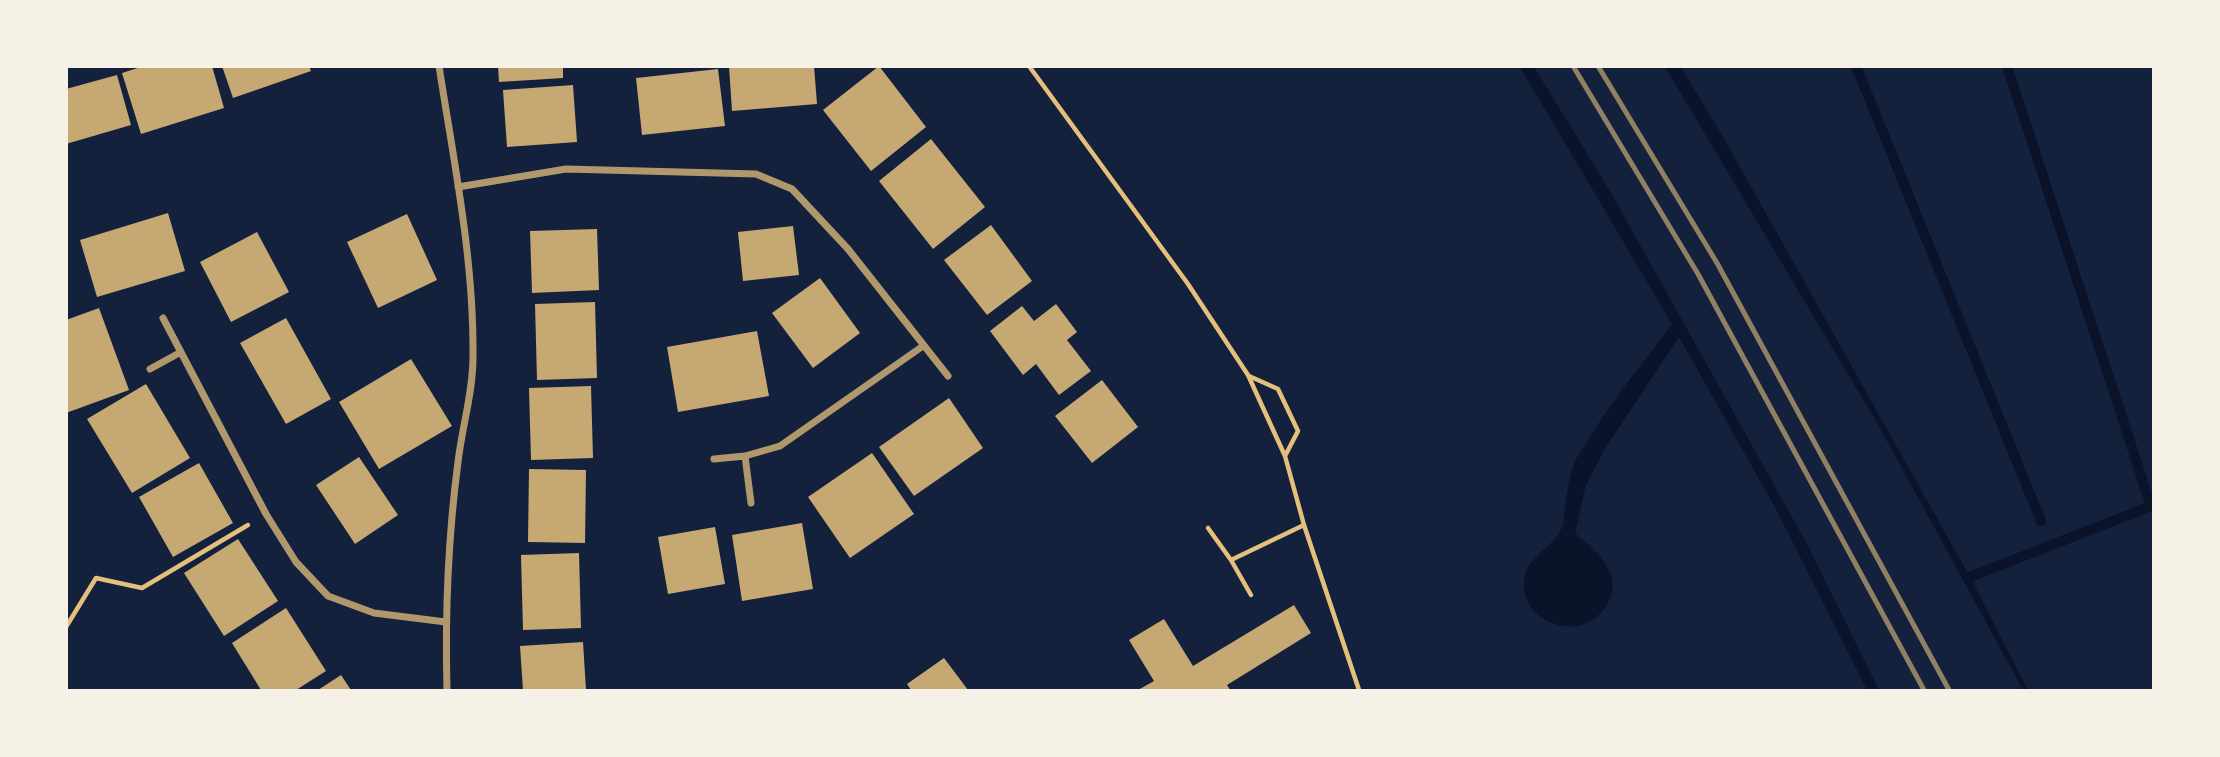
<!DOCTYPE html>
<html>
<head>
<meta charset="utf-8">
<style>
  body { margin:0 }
  #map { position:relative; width:2220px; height:757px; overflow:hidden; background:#14213d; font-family:"Fira Sans Condensed",sans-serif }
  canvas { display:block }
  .frame { position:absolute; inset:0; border:68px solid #f6f1e7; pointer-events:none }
</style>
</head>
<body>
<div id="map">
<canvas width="2220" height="757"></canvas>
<div class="frame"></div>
</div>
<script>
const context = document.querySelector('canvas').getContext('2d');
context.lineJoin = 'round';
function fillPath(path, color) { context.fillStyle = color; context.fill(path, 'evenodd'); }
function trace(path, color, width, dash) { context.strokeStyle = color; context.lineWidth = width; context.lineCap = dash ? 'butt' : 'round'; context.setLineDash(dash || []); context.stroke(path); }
const water = new Path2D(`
  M 1520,67 L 1534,67 L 1610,191 L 1807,544 L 1879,690 L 1867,690 L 1777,511 L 1679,337 L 1606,447 L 1586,485 L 1575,533 C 1597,551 1627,577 1605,608 C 1576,648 1511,617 1526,572 C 1532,555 1556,544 1562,527 C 1565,521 1564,512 1565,506 C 1567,490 1570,474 1576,459 C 1581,450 1588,441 1593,432 C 1617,394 1645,360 1672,324 Z
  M 1665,67 L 1681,67 L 1722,135 L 1970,577 L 2028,690 L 2023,690 L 1876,421 Z`);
const stream = new Path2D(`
  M 1856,66 L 2041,521
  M 1970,577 L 2151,506 L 2007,66`);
const building = new Path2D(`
  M 144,66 L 212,66 L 224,108 L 141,134 L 122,73 Z
  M 222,66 L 309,66 L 311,71 L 233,98 Z
  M 498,66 L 563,66 L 563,78 L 499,82 Z
  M 729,66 L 814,66 L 817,104 L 732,111 Z
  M 879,66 L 926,127 L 871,171 L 823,110 Z
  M 718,69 L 725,126 L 642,135 L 636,78 Z
  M 117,75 L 131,125 L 66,144 L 66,89 Z
  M 573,85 L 577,142 L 507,147 L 503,90 Z
  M 931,139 L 985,207 L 933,249 L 879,181 Z
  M 168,213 L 185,271 L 97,297 L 80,240 Z
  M 407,214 L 437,280 L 378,308 L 347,242 Z
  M 991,225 L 1032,281 L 987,315 L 944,260 Z
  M 793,226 L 799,275 L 743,281 L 738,232 Z
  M 597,229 L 599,290 L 532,293 L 530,231 Z
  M 257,232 L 289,292 L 231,322 L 200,262 Z
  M 820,278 L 860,333 L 813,368 L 772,313 Z
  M 595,302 L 597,378 L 537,380 L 535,304 Z
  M 1056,304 L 1077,332 L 1067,340 L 1091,371 L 1059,395 L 1036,364 L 1023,375 L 990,331 L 1022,306 L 1034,321 Z
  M 99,308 L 129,390 L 66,413 L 66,320 Z
  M 286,318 L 331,399 L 286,424 L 240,343 Z
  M 757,331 L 769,396 L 678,412 L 667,347 Z
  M 411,359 L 452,426 L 379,469 L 339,402 Z
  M 1102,380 L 1138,427 L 1092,463 L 1055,416 Z
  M 146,384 L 190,458 L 132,493 L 87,419 Z
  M 591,386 L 593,458 L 531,460 L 529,388 Z
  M 949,398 L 983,448 L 914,496 L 879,447 Z
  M 872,453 L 914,514 L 850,558 L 808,497 Z
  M 359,457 L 398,515 L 355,544 L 316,485 Z
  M 199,463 L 233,523 L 173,557 L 139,497 Z
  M 529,469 L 586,470 L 585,543 L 528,542 Z
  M 802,523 L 813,589 L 742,601 L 732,535 Z
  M 715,527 L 725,584 L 668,594 L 658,537 Z
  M 238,539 L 278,601 L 224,636 L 184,573 Z
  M 579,553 L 581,628 L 523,630 L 521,555 Z
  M 1294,605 L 1311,633 L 1227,685 L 1230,690 L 1138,690 L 1154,681 L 1129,640 L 1164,619 L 1193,666 Z
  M 286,608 L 326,671 L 296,690 L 261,690 L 232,643 Z
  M 583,642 L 586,690 L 523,690 L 520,646 Z
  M 944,658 L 968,690 L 911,690 L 907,684 Z
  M 341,675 L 351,690 L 318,690 Z`);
const path = new Path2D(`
  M 1029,66 L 1188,284 L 1248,375 L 1285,456 L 1304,525 L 1359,690
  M 1249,376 L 1278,389 L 1298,431 L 1285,456
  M 1208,528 L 1231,560 L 1304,525
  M 1231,560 L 1251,595
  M 66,627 L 96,578 L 142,588 L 248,525`);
const minor = new Path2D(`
  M 439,66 C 454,163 474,259 473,357 C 473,393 462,427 458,462 C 448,538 445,615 447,690
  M 458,187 L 566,169 L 756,174 L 792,189 L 848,249 L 948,376
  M 163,318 L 266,514 L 296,562 L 328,596 L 374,613 L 446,622
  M 150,369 L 181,352
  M 745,456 L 751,503
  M 714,459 L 745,456 L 780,446 L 923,346`);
const rail = new Path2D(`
  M 1573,66 L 1698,274 L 1924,690
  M 1598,66 L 1717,263 L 1949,690`);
fillPath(water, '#0b132b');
trace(stream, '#0b132b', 10);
fillPath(building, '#c6a872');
trace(path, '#e5c07b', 4.5);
trace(minor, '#b1986c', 7);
trace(rail, '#918062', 5);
</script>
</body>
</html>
